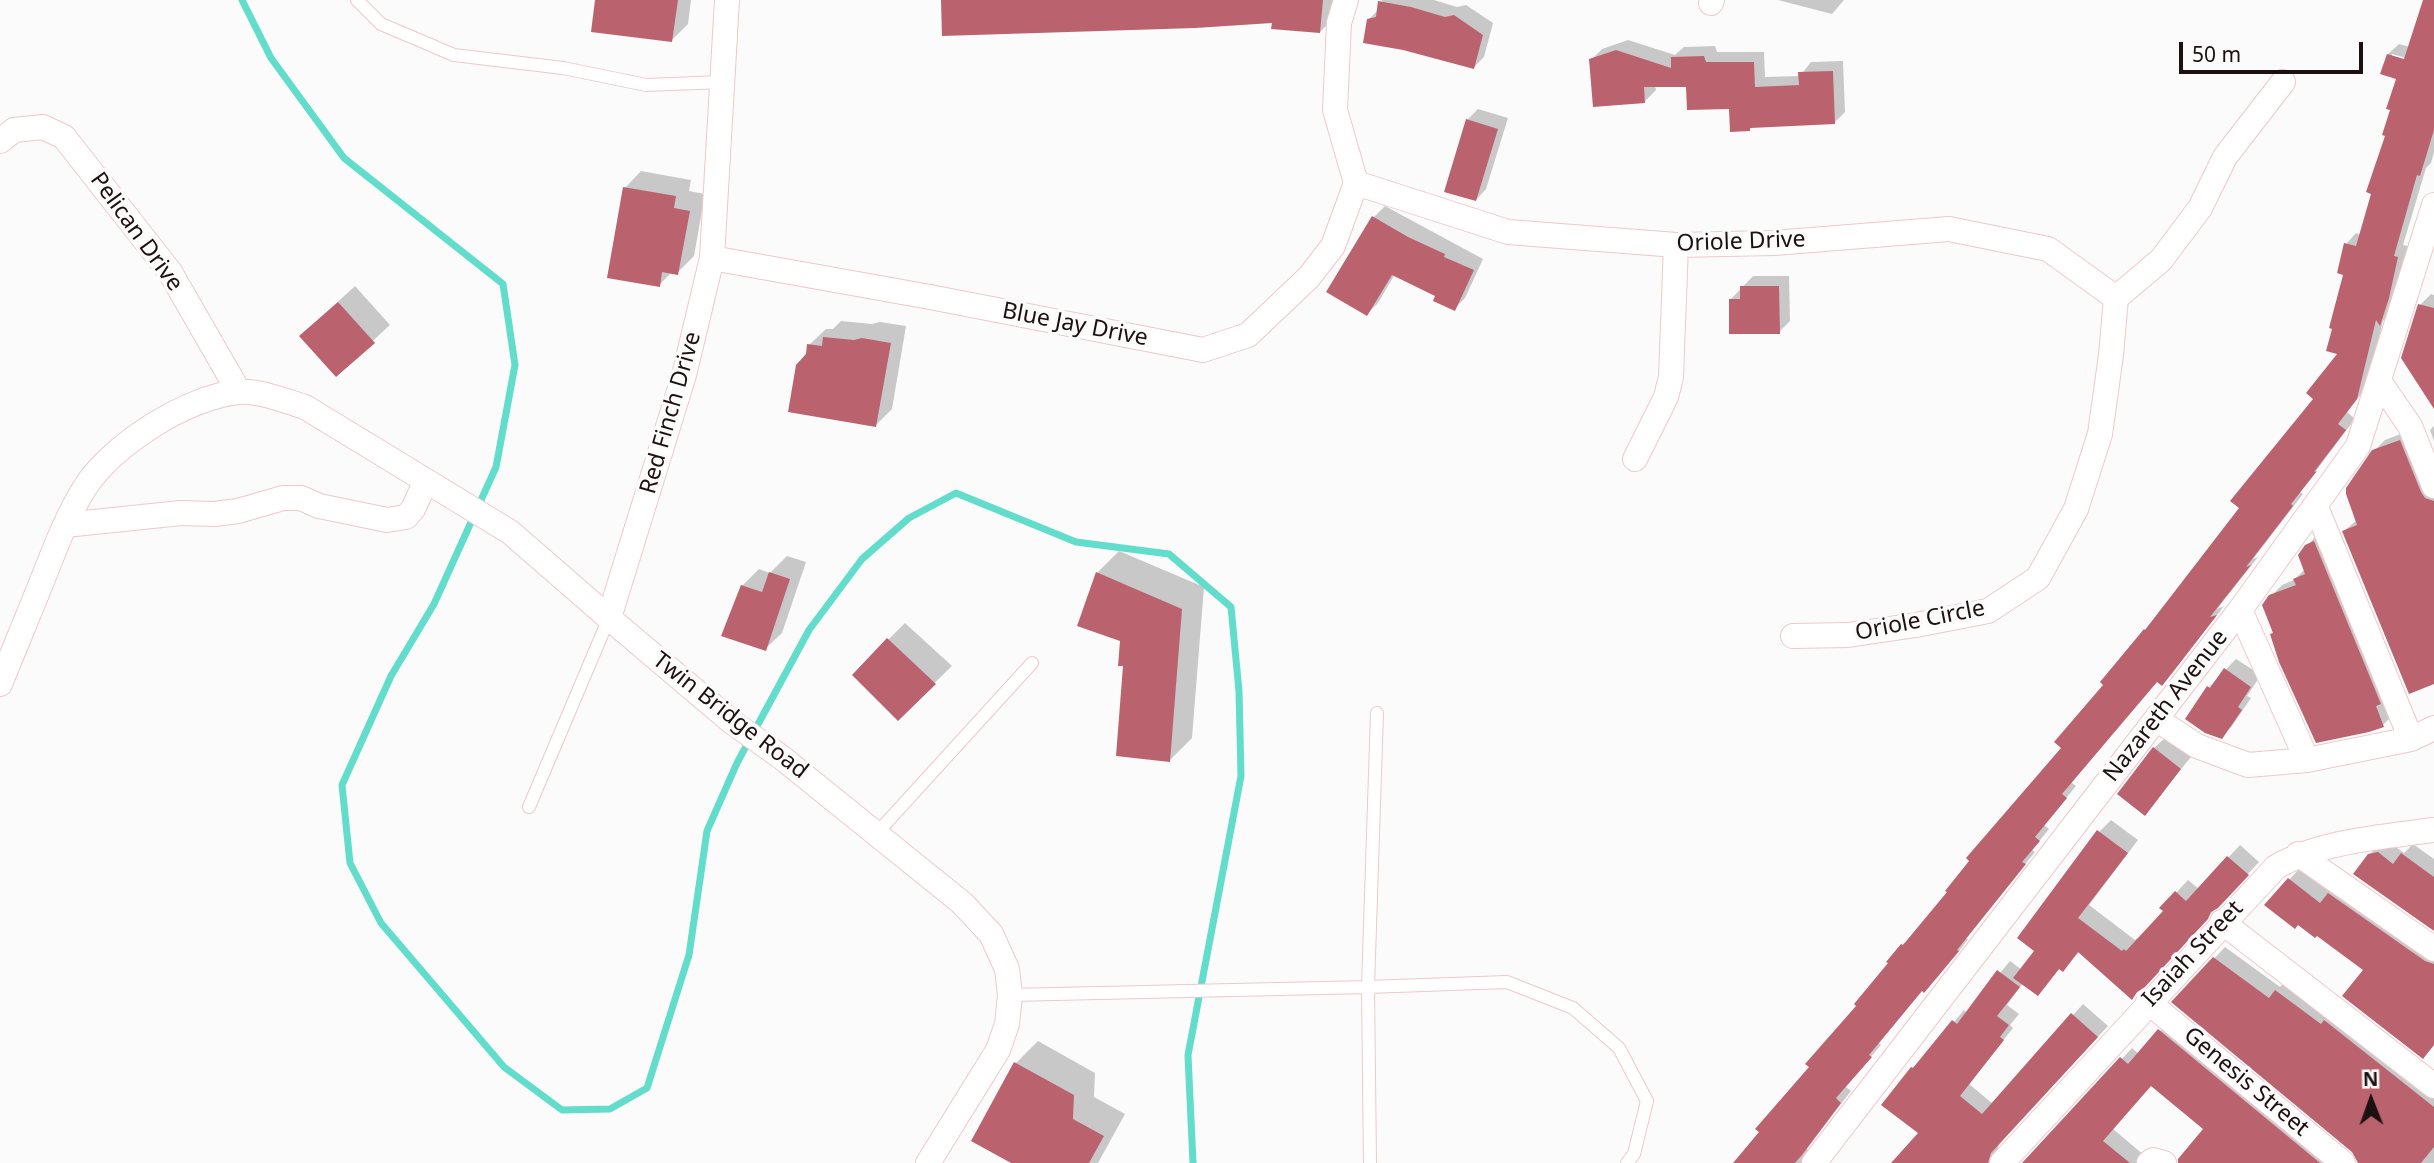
<!DOCTYPE html>
<html>
<head>
<meta charset="utf-8">
<style>
  body { margin:0 }
  #map { position:relative; width:2434px; height:1163px; overflow:hidden; background:#fbfbfb; font-family:"Noto Sans",sans-serif }
  canvas { display:block }
  .north { position:absolute; left:2336px; top:1065px; width:70px; height:70px; -webkit-text-stroke:5px #fbfbfb; paint-order:stroke; rotate:359deg; font-size:19px; font-weight:700; line-height:28px; text-align:center; color:#1d1011 }
  .north::after { content:''; display:block; margin:auto; width:24px; height:32px; background:#1d1011; clip-path:polygon(50% 0,100% 100%,50% 72%,0 100%) }
  .scale { position:absolute; left:2179px; top:42px; width:184px; height:32px; box-sizing:border-box; border:4px solid #1d1011; border-top:0; padding-left:9px; font-size:21px; line-height:24px; white-space:nowrap; color:#1d1011; -webkit-text-stroke:5px #fbfbfb; paint-order:stroke }
</style>
</head>
<body>
<div id="map">
<canvas width="2434" height="1163"></canvas>
<div class="north">N</div>
<div class="scale">50 m</div>
</div>
<script>
const context = document.querySelector('canvas').getContext('2d');
context.lineJoin = 'round';
function fillPath(path, color) { context.fillStyle = color; context.fill(path, 'evenodd'); }
function trace(path, color, width, dash) { context.strokeStyle = color; context.lineWidth = width; context.lineCap = dash ? 'butt' : 'round'; context.setLineDash(dash || []); context.stroke(path); }
function write(font, color, halo, rows, align = 'center') {
  context.font = font + ' "Noto Sans",sans-serif'; context.lineWidth = 7; context.setLineDash([]); context.textBaseline = 'middle'; context.strokeStyle = halo; context.fillStyle = color; for (const [text, x, y, turn = 0] of rows) {
    context.save(); context.translate(x, y); context.rotate((+turn || 0) * Math.PI / 180); context.textAlign = isNaN(turn) ? turn : align; if (halo) context.strokeText(text, 0, 0); context.fillText(text, 0, 0); context.restore();
  }
}
const shadow = new Path2D(`
  M 597,0 L 691,0 L 688,24 L 672,40 Z
  M 943,0 L 1333,0 L 1331,21 L 1320,32 L 1274,21 Z
  M 1382,0 L 1434,0 L 1457,7 L 1466,5 L 1493,23 L 1484,57 L 1473,68 L 1368,20 L 1379,9 Z
  M 1778,0 L 1844,0 L 1832,14 Z
  M 2425,0 L 2434,0 L 2434,152 L 2431,163 L 2426,168 L 2403,245 L 2408,246 L 2399,285 L 2391,313 L 2383,321 L 2367,387 L 2347,412 L 2355,419 L 2300,492 L 2303,494 L 2253,559 L 2258,557 L 2217,609 L 2224,606 L 2172,673 L 2161,684 L 2157,681 L 2071,782 L 2076,786 L 2044,825 L 2049,829 L 2032,850 L 2035,852 L 1966,938 L 1968,939 L 1960,950 L 1935,980 L 1923,989 L 1879,1043 L 1881,1045 L 1845,1086 L 1851,1091 L 1807,1148 L 1815,1163 L 1740,1163 L 1902,945 L 1914,935 L 2063,747 L 2145,630 L 2242,508 L 2315,398 L 2340,353 L 2346,244 L 2356,233 L 2361,235 L 2387,135 L 2398,78 L 2388,54 L 2399,44 L 2410,47 ZM 2392,54 L 2413,60 L 2412,63 L 2392,57 Z
  M 1628,40 L 1675,55 L 1684,47 L 1715,46 L 1717,52 L 1764,52 L 1765,77 L 1800,76 L 1811,62 L 1843,61 L 1845,112 L 1834,123 L 1753,126 L 1749,130 L 1731,107 L 1688,85 L 1655,85 L 1656,90 L 1645,101 L 1591,60 L 1602,49 Z
  M 1478,109 L 1508,118 L 1486,189 L 1476,200 L 1467,120 Z
  M 641,171 L 691,180 L 689,191 L 705,194 L 694,256 L 677,273 L 672,272 L 659,285 L 625,188 Z
  M 1385,206 L 1483,259 L 1465,298 L 1454,309 L 1438,295 L 1395,274 L 1378,303 L 1367,314 L 1329,292 L 1374,217 Z
  M 1753,276 L 1789,276 L 1790,321 L 1779,332 L 1731,299 Z
  M 355,286 L 390,325 L 336,375 L 318,320 Z
  M 2431,294 L 2434,295 L 2434,405 L 2420,305 Z
  M 841,321 L 872,324 L 880,322 L 906,326 L 892,409 L 876,425 L 808,355 L 809,345 L 826,329 L 833,329 Z
  M 2434,426 L 2434,441 L 2430,430 Z
  M 2411,430 L 2434,485 L 2434,682 L 2344,531 L 2357,520 L 2374,451 L 2385,440 Z
  M 2318,534 L 2394,714 L 2383,725 L 2274,632 L 2271,596 L 2282,585 L 2294,580 L 2305,569 L 2307,546 Z
  M 1119,551 L 1204,587 L 1192,738 L 1170,760 L 1125,664 L 1122,640 L 1097,573 Z
  M 787,556 L 806,562 L 782,633 L 765,649 L 742,586 L 759,569 L 770,573 Z
  M 905,623 L 952,666 L 898,718 L 888,640 Z
  M 2236,659 L 2261,675 L 2247,696 L 2251,698 L 2232,726 L 2221,737 L 2209,687 Z
  M 2165,738 L 2191,757 L 2145,813 L 2154,748 Z
  M 2111,820 L 2138,840 L 2089,905 L 2135,940 L 2137,938 L 2139,940 L 2166,911 L 2162,908 L 2188,880 L 2199,889 L 2240,845 L 2259,862 L 2132,998 L 2080,951 L 2063,970 L 2060,968 L 2037,994 L 2023,983 L 2007,1005 L 2019,1014 L 2010,1025 L 2013,1028 L 1969,1084 L 1993,1104 L 2083,1004 L 2108,1026 L 2002,1140 L 1998,1147 L 1998,1155 L 2003,1163 L 1894,1163 L 1921,1133 L 1912,1068 L 1924,1058 L 1964,1010 L 1967,1013 L 2010,961 L 2022,970 L 2036,950 L 2099,832 Z
  M 2389,842 L 2404,853 L 2413,844 L 2434,859 L 2434,929 L 2369,855 L 2380,844 Z
  M 2300,868 L 2331,893 L 2340,884 L 2434,949 L 2434,1045 L 2366,970 L 2317,934 L 2266,905 Z
  M 2225,947 L 2280,987 L 2287,980 L 2434,1087 L 2434,1163 L 2359,1163 L 2358,1157 L 2174,1002 Z
  M 2170,1020 L 2343,1163 L 2180,1163 L 2206,1129 L 2152,1084 L 2113,1129 L 2145,1156 L 2150,1163 L 2025,1163 L 2132,1048 L 2139,1054 Z
  M 1038,1041 L 1095,1073 L 1094,1097 L 1125,1114 L 1098,1163 L 1015,1163 L 1016,1063 Z`);
const stream = new Path2D(`
  M 242,0 L 271,58 L 344,158 L 503,284 L 515,365 L 496,467 L 434,604 L 391,676 L 342,785 L 350,863 L 381,923 L 504,1067 L 562,1110 L 610,1109 L 647,1088 L 689,955 L 707,831 L 737,763 L 809,630 L 862,559 L 909,518 L 956,493 L 1076,542 L 1169,554 L 1231,607 L 1239,691 L 1241,776 L 1188,1055 L 1193,1163`);
const building = new Path2D(`
  M 595,0 L 678,0 L 672,42 L 591,32 Z
  M 941,0 L 1323,0 L 1320,33 L 1271,29 L 1272,23 L 1195,28 L 942,36 Z
  M 2423,0 L 2434,0 L 2434,130 L 2420,176 L 2417,175 L 2411,196 L 2394,256 L 2398,257 L 2389,298 L 2380,326 L 2376,320 L 2357,399 L 2338,424 L 2346,430 L 2314,472 L 2317,471 L 2291,504 L 2293,506 L 2246,567 L 2251,565 L 2210,617 L 2217,615 L 2183,659 L 2162,686 L 2157,682 L 2062,794 L 2067,798 L 2035,837 L 2040,841 L 2022,862 L 2026,864 L 1957,950 L 1959,951 L 1924,993 L 1922,991 L 1869,1055 L 1872,1057 L 1836,1098 L 1841,1103 L 1802,1155 L 1795,1163 L 1733,1163 L 1759,1132 L 1755,1129 L 1809,1067 L 1805,1064 L 1856,1006 L 1854,1004 L 1888,963 L 1886,962 L 1901,944 L 1903,945 L 1947,892 L 1945,891 L 1969,861 L 1966,858 L 2061,748 L 2054,742 L 2103,685 L 2100,682 L 2144,629 L 2145,630 L 2239,508 L 2230,501 L 2313,399 L 2306,393 L 2337,354 L 2326,351 L 2332,329 L 2329,328 L 2343,275 L 2337,273 L 2344,243 L 2356,246 L 2371,194 L 2366,192 L 2385,136 L 2382,135 L 2390,110 L 2386,109 L 2396,79 L 2380,74 L 2387,54 L 2404,59 Z
  M 1378,1 L 1411,7 L 1445,17 L 1454,15 L 1483,35 L 1474,69 L 1403,50 L 1363,43 L 1367,19 L 1376,17 Z
  M 1616,50 L 1671,68 L 1671,57 L 1704,56 L 1706,62 L 1754,62 L 1755,87 L 1799,85 L 1798,72 L 1833,71 L 1835,124 L 1750,128 L 1750,131 L 1730,132 L 1729,109 L 1687,110 L 1686,87 L 1644,87 L 1645,103 L 1593,107 L 1589,59 Z
  M 1466,119 L 1498,129 L 1476,201 L 1444,192 Z
  M 623,187 L 676,196 L 674,208 L 690,211 L 678,275 L 662,272 L 660,287 L 607,278 Z
  M 1372,216 L 1408,237 L 1445,254 L 1444,257 L 1474,270 L 1455,311 L 1433,301 L 1435,296 L 1392,275 L 1367,316 L 1326,292 Z
  M 1740,286 L 1779,286 L 1780,334 L 1729,334 L 1729,299 L 1740,299 Z
  M 338,302 L 375,343 L 336,377 L 299,336 Z
  M 2418,304 L 2434,308 L 2434,409 L 2401,358 Z
  M 823,337 L 854,340 L 862,338 L 891,343 L 876,427 L 788,412 L 796,365 L 806,354 L 807,344 L 822,346 Z
  M 2400,440 L 2421,492 L 2425,498 L 2434,501 L 2434,684 L 2409,694 L 2342,531 L 2357,525 L 2346,494 L 2346,488 L 2372,450 Z
  M 2314,541 L 2381,704 L 2376,706 L 2384,727 L 2369,732 L 2316,743 L 2279,662 L 2270,634 L 2273,633 L 2262,605 L 2269,595 L 2296,585 L 2293,579 L 2305,574 L 2298,555 L 2305,545 Z
  M 769,572 L 790,579 L 766,651 L 721,636 L 741,585 L 762,592 Z
  M 1096,572 L 1182,609 L 1170,762 L 1116,756 L 1123,666 L 1118,666 L 1120,641 L 1077,626 Z
  M 887,638 L 936,684 L 898,721 L 852,675 Z
  M 2224,668 L 2251,687 L 2238,707 L 2242,710 L 2222,739 L 2205,733 L 2185,719 L 2207,686 L 2210,688 Z
  M 2153,747 L 2181,769 L 2145,816 L 2117,794 Z
  M 2097,830 L 2128,853 L 2078,918 L 2122,951 L 2124,949 L 2126,951 L 2163,911 L 2159,908 L 2175,891 L 2186,901 L 2227,856 L 2249,875 L 2218,908 L 2211,912 L 2208,919 L 2144,988 L 2137,992 L 2132,1000 L 2078,952 L 2063,972 L 2059,969 L 2038,996 L 2013,978 L 2034,951 L 2017,938 Z
  M 2378,852 L 2393,864 L 2401,853 L 2434,877 L 2434,931 L 2353,874 L 2368,854 Z
  M 2288,878 L 2320,903 L 2328,893 L 2425,961 L 2434,964 L 2434,1045 L 2423,1059 L 2342,996 L 2363,970 L 2317,936 L 2315,938 L 2298,925 L 2295,929 L 2264,905 Z
  M 2213,957 L 2269,998 L 2275,990 L 2321,1024 L 2324,1020 L 2434,1107 L 2434,1147 L 2421,1163 L 2358,1163 L 2352,1152 L 2171,1002 Z
  M 1997,970 L 2020,987 L 1997,1016 L 2009,1025 L 2000,1037 L 2004,1040 L 1960,1096 L 1982,1114 L 2071,1013 L 2098,1037 L 1991,1153 L 1988,1163 L 1891,1163 L 1918,1133 L 1881,1105 L 1911,1067 L 1913,1068 L 1952,1020 L 1957,1024 Z
  M 2158,1029 L 2320,1163 L 2178,1163 L 2178,1159 L 2203,1129 L 2151,1086 L 2103,1141 L 2130,1163 L 2022,1163 L 2120,1057 L 2128,1064 Z
  M 1014,1062 L 1074,1095 L 1073,1119 L 1104,1136 L 1089,1163 L 1011,1163 L 971,1141 Z`);
const lane = new Path2D(`
  M 357,0 L 381,24 L 454,55 L 563,68 L 646,85 L 723,82
  M 1377,713 L 1368,987 L 1507,982 L 1573,1008 L 1619,1048 L 1647,1101 L 1634,1154 L 1627,1163
  M 529,807 L 609,618
  M 877,833 L 1032,663
  M 1010,995 L 1368,987 L 1370,1163`);
const street = new Path2D(`
  M 1346,0 L 1339,23 L 1335,110 L 1356,183
  M 1711,3 L 1712,0
  M 0,141 L 14,130 L 43,127 L 64,137 L 170,272 L 239,392
  M 1356,183 L 1508,232 L 1676,245 L 1774,243 L 1949,229 L 2048,249 L 2116,298
  M 712,258 L 930,297 L 1203,350 L 1248,335 L 1309,277 L 1333,246 L 1356,183
  M 2116,298 L 2161,260 L 2200,208 L 2225,157 L 2283,82
  M 2379,381 L 2410,426 L 2434,486
  M 1635,459 L 1666,397 L 1671,377 L 1676,245
  M 2316,507 L 2411,739
  M 65,525 L 181,513 L 214,514 L 238,511 L 283,498 L 301,498 L 319,506 L 387,520 L 406,517 L 413,509 L 426,481
  M 2240,610 L 2307,760 L 2411,739 L 2434,728
  M 609,618 L 684,375 L 712,258 L 727,0
  M 1793,636 L 1848,635 L 1916,625 L 1988,611 L 2038,578 L 2076,509 L 2100,434 L 2111,355 L 2116,298
  M 0,684 C 15,647 31,609 46,571 C 57,543 68,515 84,489 C 110,446 187,397 238,392 C 259,390 285,401 305,407 L 510,532 L 609,618 L 732,722 L 781,757 L 962,903 L 991,934 L 1007,969 L 1010,995 L 1007,1024 L 998,1050 L 928,1163
  M 2156,719 L 2197,746 L 2248,765 L 2307,760
  M 2298,854 L 2434,949
  M 2222,922 L 2434,1086
  M 2148,1002 L 2343,1163
  M 1814,1163 L 2240,610 L 2358,446 L 2434,205
  M 2002,1163 L 2276,867 C 2320,841 2383,837 2434,830
  M 2149,1163 L 2153,1160 L 2164,1163`);
const streetNames = [
  ["Pelican Drive",136,232,54],
  ["Oriole Drive",1741,242,-2],
  ["Blue Jay Drive",1075,325,11],
  ["Red Finch Drive",671,413,-74],
  ["Oriole Circle",1920,621,-11],
  ["Nazareth Avenue",2166,706,-52],
  ["Twin Bridge Road",730,716,38],
  ["Isaiah Street",2193,954,-47],
  ["Genesis Street",2246,1082,40]
];
fillPath(shadow, '#0003');
trace(stream, '#62ddcb', 7);
fillPath(building, '#ba626e');
trace(lane, '#eec8cb', 14);
trace(street, '#eec8cb', 26);
trace(lane, '#fff', 12);
trace(street, '#fff', 24);
write('23px', '#1d1011', '#fbfbfb', streetNames);
</script>
</body>
</html>
